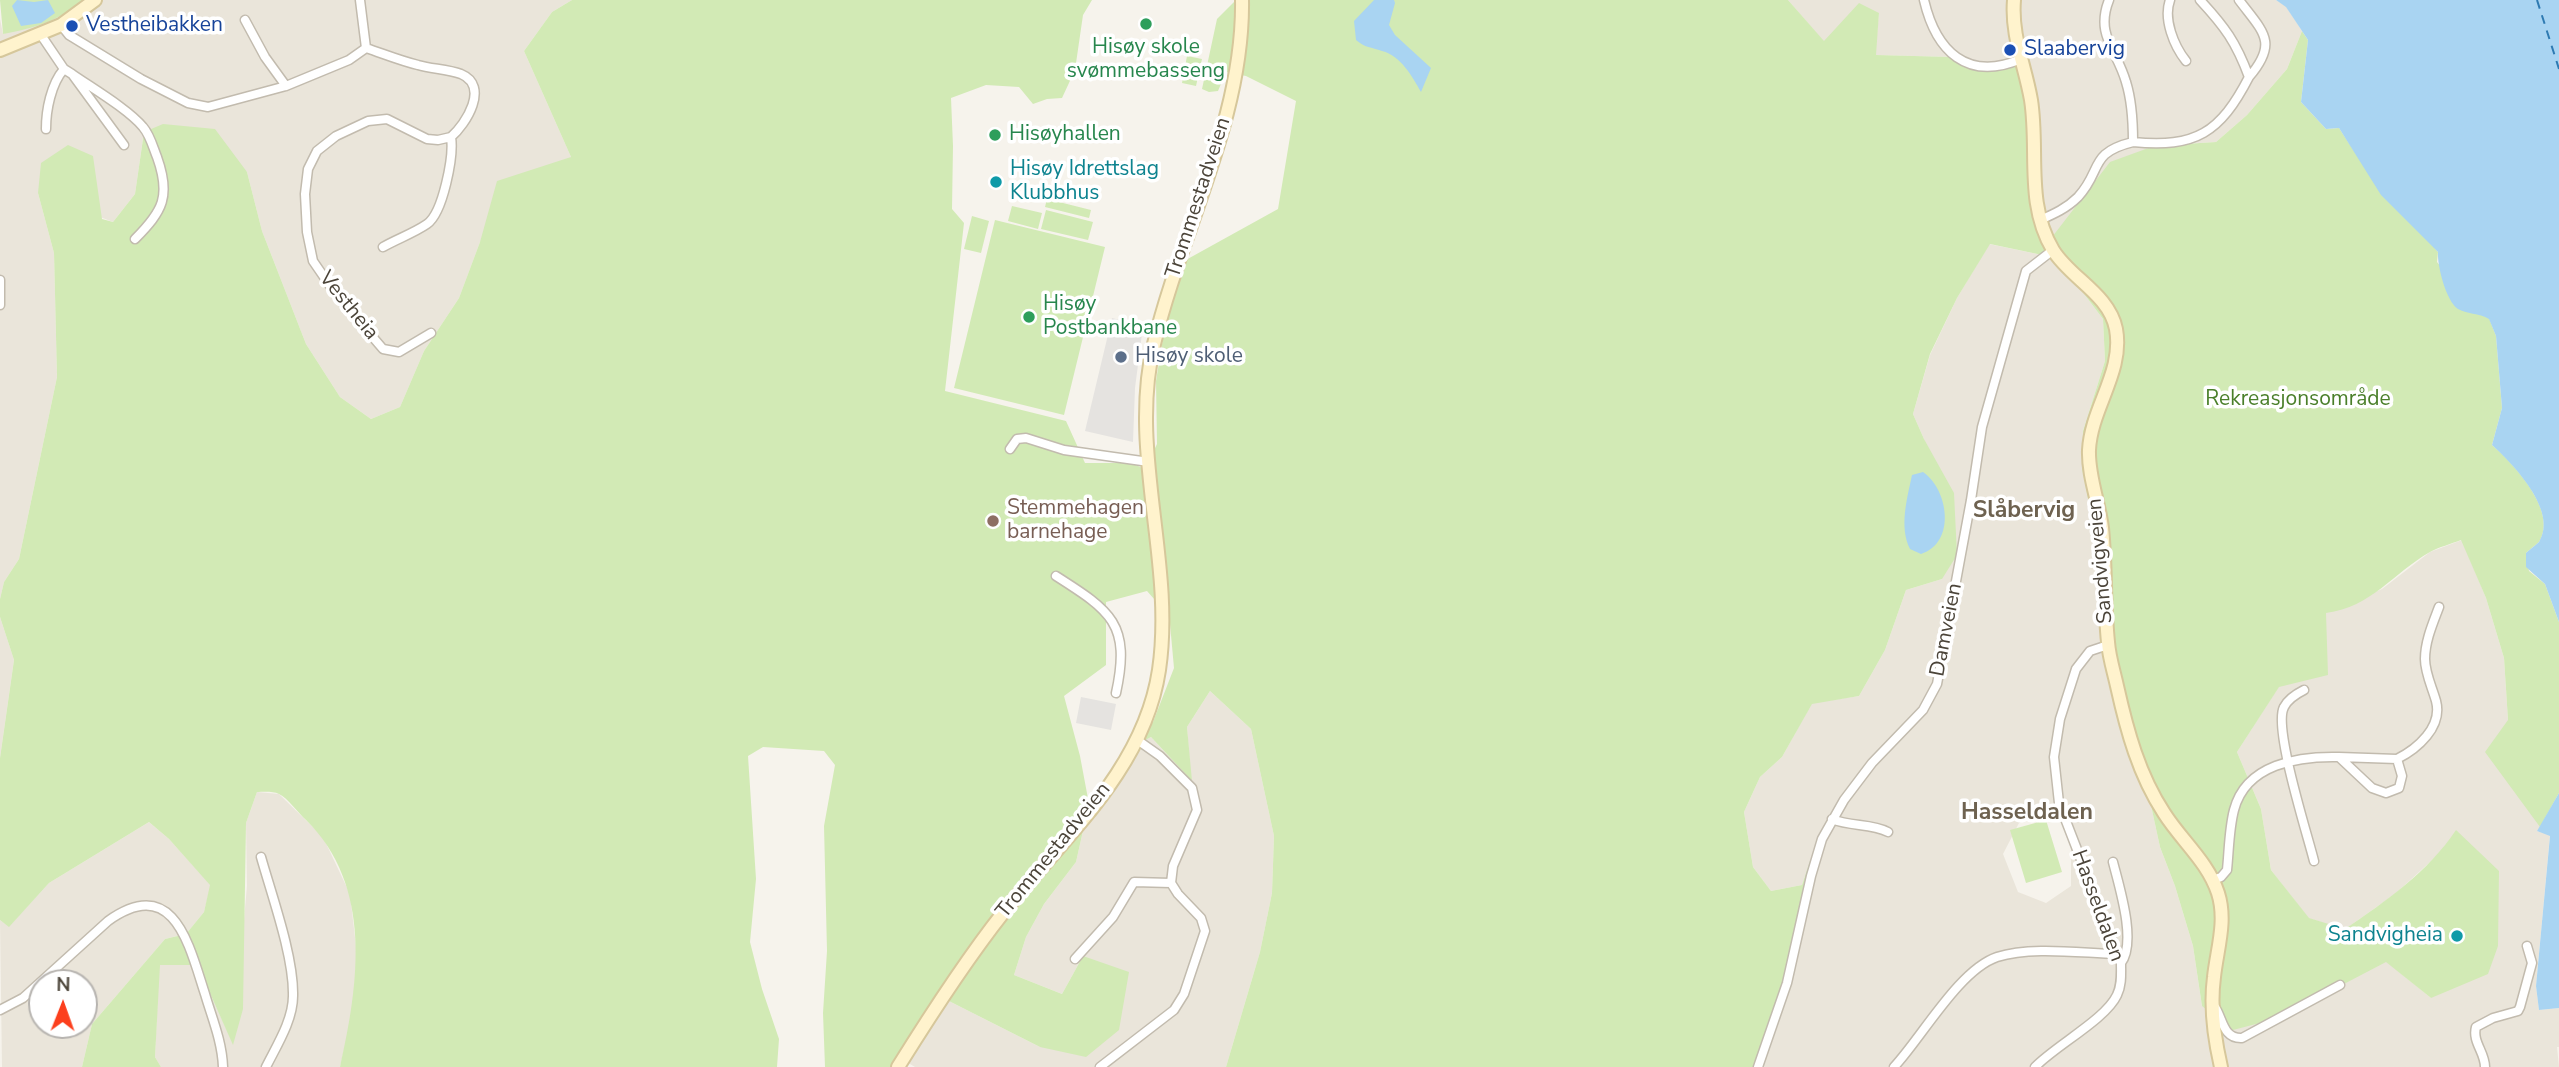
<!DOCTYPE html>
<html>
<head>
<meta charset="utf-8">
<style>
  body { margin:0 }
  #map { position:relative; width:2559px; height:1067px; overflow:hidden; background:#f6f3ec; font-family:"Nunito Sans",sans-serif }
  canvas { display:block }
  .north { position:absolute; left:28px; top:969px; width:70px; height:70px; box-sizing:border-box; background:#fff; border:2px solid #b7b4b0; border-radius:50%; rotate:1deg; font-size:19px; font-weight:700; line-height:28px; text-align:center; color:#4b4439 }
  .north::after { content:''; display:block; margin:auto; width:24px; height:32px; background:#fc3f1d; clip-path:polygon(50% 0,100% 100%,50% 72%,0 100%) }
</style>
</head>
<body>
<div id="map">
<canvas width="2559" height="1067"></canvas>
<div class="north">N</div>
</div>
<script>
const context = document.querySelector('canvas').getContext('2d');
context.lineJoin = 'round';
function fillPath(path, color) { context.fillStyle = color; context.fill(path, 'evenodd'); }
function trace(path, color, width, dash) { context.strokeStyle = color; context.lineWidth = width; context.lineCap = dash ? 'butt' : 'round'; context.setLineDash(dash || []); context.stroke(path); }
function write(font, color, halo, rows, align = 'center') {
  context.font = font + ' "Nunito Sans",sans-serif'; context.lineWidth = 7; context.setLineDash([]); context.textBaseline = 'middle'; context.strokeStyle = halo; context.fillStyle = color; for (const [text, x, y, turn = 0] of rows) {
    context.save(); context.translate(x, y); context.rotate((+turn || 0) * Math.PI / 180); context.textAlign = isNaN(turn) ? turn : align; if (halo) context.strokeText(text, 0, 0); context.fillText(text, 0, 0); context.restore();
  }
}
const residential = new Path2D(`
  M 84,0 L 572,0 L 552,12 L 524,51 L 571,157 L 480,242 L 459,298 L 424,351 L 400,407 L 371,419 L 340,397 L 306,344 L 262,231 L 247,172 L 144,132 L 135,194 L 113,222 L 38,193 L 54,253 L 57,377 L 19,559 L 4,582 L 0,599 L 0,19 L 3,34 Z
  M 1788,0 L 2276,0 L 2286,6 L 2302,31 L 2287,69 L 2247,115 L 2216,142 L 2154,146 L 2049,241 L 2027,130 L 2022,66 L 1978,64 L 1952,57 L 1875,55 L 1879,13 L 1824,42 Z
  M 1989,244 L 2047,256 L 2078,286 L 2103,319 L 2105,361 L 2083,431 L 2082,469 L 2098,549 L 2099,610 L 2106,670 L 2147,787 L 2160,847 L 2175,886 L 2193,946 L 2202,1006 L 2279,1018 L 2386,961 L 2431,998 L 2457,831 L 2441,852 L 2395,894 L 2344,930 L 2308,918 L 2271,870 L 2261,809 L 2237,752 L 2326,612 L 2382,589 L 2430,552 L 2462,540 L 2486,598 L 2504,658 L 2508,720 L 2540,827 L 2537,831 L 2550,835 L 2536,986 L 2539,1010 L 2559,1008 L 2559,1047 L 2557,1047 L 2559,1067 L 1759,1067 L 1810,862 L 1802,885 L 1771,891 L 1753,867 L 1744,812 L 1760,777 L 1782,757 L 1812,703 L 1859,696 L 1885,650 L 1906,590 L 1942,579 L 1924,439 L 1913,414 L 1930,355 L 1957,298 ZM 2055,809 L 2071,839 L 2071,886 L 2046,903 L 2018,892 L 2003,854 L 2019,823 Z
  M 0,617 L 14,660 L 0,758 Z
  M 1210,691 L 1251,729 L 1274,836 L 1272,893 L 1260,952 L 1226,1067 L 915,1067 L 900,1058 L 939,996 L 1040,1047 L 1083,956 L 1062,994 L 1014,975 L 1026,937 L 1044,904 L 1076,862 L 1089,804 L 1123,752 L 1151,737 L 1191,780 L 1187,727 Z
  M 257,792 L 279,794 L 323,837 L 350,894 L 357,955 L 352,1016 L 340,1067 L 161,1067 L 155,1057 L 159,965 L 191,965 L 209,991 L 233,1043 L 247,886 L 246,823 Z
  M 149,822 L 169,839 L 211,885 L 204,912 L 186,934 L 165,939 L 92,1024 L 82,1067 L 2,1067 L 0,920 L 9,926 L 49,883 ZM 42,983 L 84,983 L 84,1025 L 42,1025 Z`);
const green = new Path2D(`
  M 0,0 L 84,0 L 84,1 C 54,22 39,27 3,34 Z
  M 572,0 L 1092,0 L 1083,15 L 1075,70 L 1062,98 L 1047,99 L 1033,104 L 1019,87 L 986,85 L 951,98 L 953,146 L 952,209 L 964,223 L 945,391 L 1066,421 L 1085,463 L 1131,463 L 1145,469 L 1157,444 L 1156,381 L 1166,320 L 1184,261 L 1278,209 L 1296,101 L 1246,76 L 1226,72 L 1218,91 L 1209,92 L 1202,89 L 1217,19 L 1236,0 L 1788,0 L 1824,41 L 1859,3 L 1879,13 L 1876,55 L 1952,57 L 1978,64 L 2022,66 L 2027,130 L 2049,241 L 2110,162 L 2154,146 L 2216,142 L 2247,115 L 2287,69 L 2302,31 L 2308,40 L 2301,102 L 2326,129 L 2339,128 L 2356,154 L 2438,252 L 2437,262 L 2480,314 L 2489,318 L 2496,336 L 2502,408 L 2492,445 C 2513,463 2559,512 2539,542 C 2535,546 2530,549 2526,553 L 2529,571 L 2545,584 L 2559,622 L 2559,793 L 2540,827 L 2485,752 L 2508,720 L 2504,658 L 2486,598 L 2461,540 C 2451,544 2439,547 2430,552 C 2393,573 2372,607 2326,613 L 2328,675 L 2279,687 L 2237,752 L 2261,809 L 2271,870 L 2309,918 L 2345,929 C 2386,901 2428,872 2456,830 L 2499,871 L 2498,946 L 2488,974 L 2431,998 L 2386,962 L 2279,1018 L 2233,1030 L 2202,1006 L 2193,946 L 2175,886 L 2160,847 L 2147,787 L 2106,670 L 2099,610 L 2098,549 L 2082,469 L 2083,431 L 2105,361 L 2103,319 L 2078,286 L 2047,256 L 1990,244 L 1957,298 L 1930,354 L 1913,414 L 1924,439 L 1954,493 L 1957,555 L 1942,579 L 1906,590 L 1885,650 L 1859,696 L 1812,704 L 1782,757 L 1760,777 L 1744,812 L 1753,867 L 1771,891 L 1802,885 L 1810,861 L 1812,862 L 1810,894 L 1759,1067 L 1226,1067 L 1260,952 L 1272,893 L 1274,836 L 1251,729 L 1210,691 L 1187,727 L 1192,781 L 1151,737 L 1123,752 L 1153,722 L 1174,668 L 1170,624 L 1162,608 L 1147,591 L 1106,602 L 1106,665 L 1064,696 L 1080,756 L 1089,804 L 1076,862 L 1044,904 L 1026,937 L 1014,975 L 1062,994 L 1083,956 L 1129,972 L 1119,1030 L 1086,1057 L 1040,1047 L 939,996 L 903,1067 L 825,1067 L 823,1013 L 827,951 L 824,826 L 835,765 L 824,751 L 763,747 L 748,756 L 756,879 L 750,942 L 762,989 L 779,1039 L 777,1067 L 340,1067 C 359,983 373,886 306,820 C 298,813 288,798 279,794 C 273,791 263,792 257,792 L 246,823 L 243,1009 L 233,1045 L 209,991 L 191,965 L 160,965 L 155,1057 L 161,1067 L 82,1067 L 92,1024 L 165,939 L 186,934 L 204,912 L 210,885 L 169,839 L 149,822 L 49,883 L 9,927 L 0,920 L 0,758 L 14,660 L 0,617 L 0,599 L 4,582 L 19,559 L 57,377 L 54,253 L 38,193 L 41,163 L 68,145 L 93,156 L 102,219 L 113,222 L 135,194 L 144,132 L 163,124 L 215,129 L 247,172 L 262,231 L 306,344 L 340,397 L 371,419 L 400,407 L 424,351 L 459,298 L 480,242 L 497,181 L 571,157 L 524,51 L 552,12 Z
  M 1187,56 L 1202,59 L 1196,86 L 1182,83 Z
  M 1047,199 L 1091,210 L 1089,218 L 1045,207 Z
  M 1012,206 L 1042,213 L 1038,229 L 1008,221 Z
  M 1046,210 L 1093,222 L 1088,240 L 1041,229 Z
  M 972,216 L 989,221 L 981,253 L 964,249 Z
  M 995,220 L 1105,247 L 1064,415 L 954,388 Z
  M 2046,820 L 2062,872 L 2026,883 L 2010,830 Z`);
const parking = new Path2D(`
  M 1112,318 L 1143,326 L 1135,388 L 1133,442 L 1085,431 Z
  M 1081,697 L 1116,704 L 1111,730 L 1076,723 Z`);
const water = new Path2D(`
  M 17,0 L 34,2 L 48,0 L 55,13 L 41,23 L 21,26 L 12,6 Z
  M 1374,0 L 1394,0 L 1395,3 L 1389,25 L 1395,35 L 1431,68 L 1421,92 C 1412,76 1401,56 1382,51 C 1371,47 1365,48 1356,40 L 1354,21 Z
  M 2276,0 L 2559,0 L 2559,622 L 2545,584 L 2526,567 L 2526,553 C 2530,549 2535,546 2539,542 C 2559,511 2512,463 2492,445 L 2502,408 L 2496,336 L 2489,319 C 2479,313 2466,314 2458,309 C 2446,301 2437,265 2438,252 L 2381,195 L 2339,128 L 2326,129 L 2301,102 L 2308,40 L 2286,7 Z
  M 1923,472 C 1949,490 1956,543 1921,554 L 1910,549 C 1899,527 1907,499 1912,475 Z
  M 2559,793 L 2559,1008 L 2539,1010 L 2536,986 L 2550,836 L 2537,831 Z`);
const ferry = new Path2D(`
  M 2537,0 L 2559,69`);
const street = new Path2D(`
  M 360,0 L 366,48 C 384,54 401,61 418,65 C 432,69 447,69 461,74 C 490,86 466,124 451,137 C 454,156 443,213 427,224 C 414,233 397,239 383,247
  M 1924,0 C 1936,51 1967,82 2021,59
  M 2170,0 C 2163,19 2174,46 2186,61
  M 2239,0 C 2263,32 2279,42 2249,77
  M 245,20 L 265,57 L 286,86
  M 61,25 L 69,35 L 141,79 L 188,103 L 208,107 L 286,86 L 349,60 L 366,48
  M 41,35 L 64,69 L 72,74 L 124,145
  M 72,74 C 92,88 128,109 143,127 C 150,135 153,147 157,157 C 171,196 163,211 135,239
  M 46,129 C 46,110 51,84 64,69
  M 2133,142 C 2196,148 2220,133 2249,77 C 2236,42 2225,27 2200,0
  M 2040,220 C 2054,214 2067,208 2078,197 C 2103,170 2088,153 2133,142 C 2133,121 2132,101 2126,82 C 2117,50 2095,35 2109,0
  M 0,280 L 0,305
  M 431,333 L 399,352 L 383,349 L 335,293 L 313,261 L 307,232 L 305,194 L 308,169 L 317,151 L 336,136 L 368,121 L 387,119 L 427,139 L 438,140 L 451,137
  M 1010,449 L 1017,439 L 1026,438 L 1064,450 L 1149,462
  M 1056,576 C 1111,611 1131,624 1116,693
  M 2304,690 C 2296,694 2288,699 2284,707 C 2273,727 2307,833 2314,861
  M 2339,757 L 2397,759
  M 1832,819 C 1851,827 1871,823 1888,832
  M 261,857 C 272,896 294,957 293,996 C 293,1020 277,1045 266,1067
  M 2113,862 C 2119,886 2137,942 2121,963
  M 2213,880 L 2221,877 L 2227,870 C 2229,851 2229,829 2234,810 C 2246,764 2298,756 2339,757 L 2372,788 L 2386,793 L 2399,788 L 2402,776 L 2397,759 C 2417,749 2443,727 2436,701 C 2432,687 2425,673 2425,659 C 2425,641 2433,623 2439,607
  M 1075,959 L 1113,917 L 1134,882 L 1171,883
  M 2215,1007 C 2223,1019 2223,1039 2242,1038 L 2340,985
  M 0,1010 L 23,998 L 108,921 C 174,874 189,945 205,994 C 212,1018 222,1041 223,1067
  M 1100,1067 L 1174,1010 L 1184,994 L 1205,931 L 1201,918 L 1178,894 L 1171,883 L 1173,866 L 1197,810 L 1192,788 L 1160,756 L 1136,739
  M 1758,1067 L 1787,983 L 1811,876 L 1822,839 L 1844,800 L 1872,763 L 1923,710 L 1937,684 L 1971,500 L 1982,427 L 2026,271 L 2053,250
  M 1894,1067 C 1922,1037 1959,970 1997,957 C 2031,946 2080,953 2116,954
  M 2035,1067 C 2055,1046 2106,1019 2117,995 C 2122,985 2121,974 2121,963 L 2059,803 L 2054,757 L 2060,719 L 2076,669 L 2090,651 L 2108,645
  M 2485,1067 C 2485,1052 2472,1042 2476,1027 L 2493,1018 L 2518,1011 L 2520,1007 L 2532,963 L 2527,946`);
const secondary = new Path2D(`
  M 2014,0 C 2011,36 2025,65 2031,100 C 2039,151 2025,203 2053,250 C 2070,278 2109,294 2116,329 C 2124,372 2091,408 2089,450 C 2088,476 2099,502 2102,528 C 2106,566 2104,604 2108,642 C 2109,657 2114,672 2117,686 C 2127,731 2139,775 2164,813 C 2181,840 2208,862 2218,893 C 2227,921 2217,949 2214,977 C 2210,1007 2214,1037 2221,1067
  M 0,50 L 61,25 L 95,0
  M 898,1067 C 931,1014 965,961 1003,913 C 1063,838 1144,770 1159,670 C 1175,562 1128,451 1154,344 C 1181,231 1244,118 1242,0`);
const markers = [
  [1146,24,7,"#2e9e5b"],
  [72,26,7,"#1a4fb4"],
  [2010,50,7,"#1a4fb4"],
  [995,135,7,"#2e9e5b"],
  [996,182,7,"#0f9aa8"],
  [1029,317,7,"#2e9e5b"],
  [1121,357,7,"#5c6f8a"],
  [993,521,7,"#8d6e63"],
  [2457,936,7,"#0f9aa8"]
];
const transitNames = [
  ["Vestheibakken",86,26],
  ["Slaabervig",2024,50]
];
const leisureNames = [
  ["Hisøy skole",1146,48,"center"],
  ["svømmebasseng",1146,72,"center"],
  ["Hisøyhallen",1009,135],
  ["Hisøy",1043,305],
  ["Postbankbane",1043,329]
];
const cultureNames = [
  ["Hisøy Idrettslag",1010,170],
  ["Klubbhus",1010,194],
  ["Sandvigheia",2443,936,"right"]
];
const streetNames = [
  ["Trommestadveien",1199,198,-72],
  ["Vestheia",348,306,51],
  ["Sandvigveien",2101,561,-95],
  ["Damveien",1947,630,-79],
  ["Trommestadveien",1054,851,-51],
  ["Hasseldalen",2097,906,70]
];
const serviceNames = [
  ["Hisøy skole",1135,357]
];
const parkNames = [
  ["Rekreasjonsområde",2298,400]
];
const educationNames = [
  ["Stemmehagen",1007,509],
  ["barnehage",1007,533]
];
const neighbourhoodNames = [
  ["Slåbervig",2024,511],
  ["Hasseldalen",2027,813]
];
fillPath(residential, '#eae5da');
fillPath(green, '#d2eab5');
fillPath(parking, '#e5e3e0');
fillPath(water, '#a9d4f2');
trace(ferry, '#2e7ab2', 2, [9, 7]);
trace(street, '#c2bbae', 11);
trace(secondary, '#d6c79b', 16);
trace(street, '#fff', 8);
trace(secondary, '#fff3cd', 12);
for (const [x, y, r, color] of markers) { const dot = new Path2D(); dot.arc(x, y, r, 0, 2 * Math.PI); context.fillStyle = color; context.fill(dot); trace(dot, '#fff', 2.5); }
write('21px', '#164399', '#fff', transitNames, 'left');
write('21px', '#27864d', '#fff', leisureNames, 'left');
write('21px', '#0d838f', '#fff', cultureNames, 'left');
write('21px', '#4b4439', '#fff', streetNames);
write('21px', '#4e5e75', '#fff', serviceNames, 'left');
write('21px', '#4a7f2a', '#fff', parkNames);
write('21px', '#785e54', '#fff', educationNames, 'left');
write('bold 23px', '#6e6250', '#fff', neighbourhoodNames);
</script>
</body>
</html>
